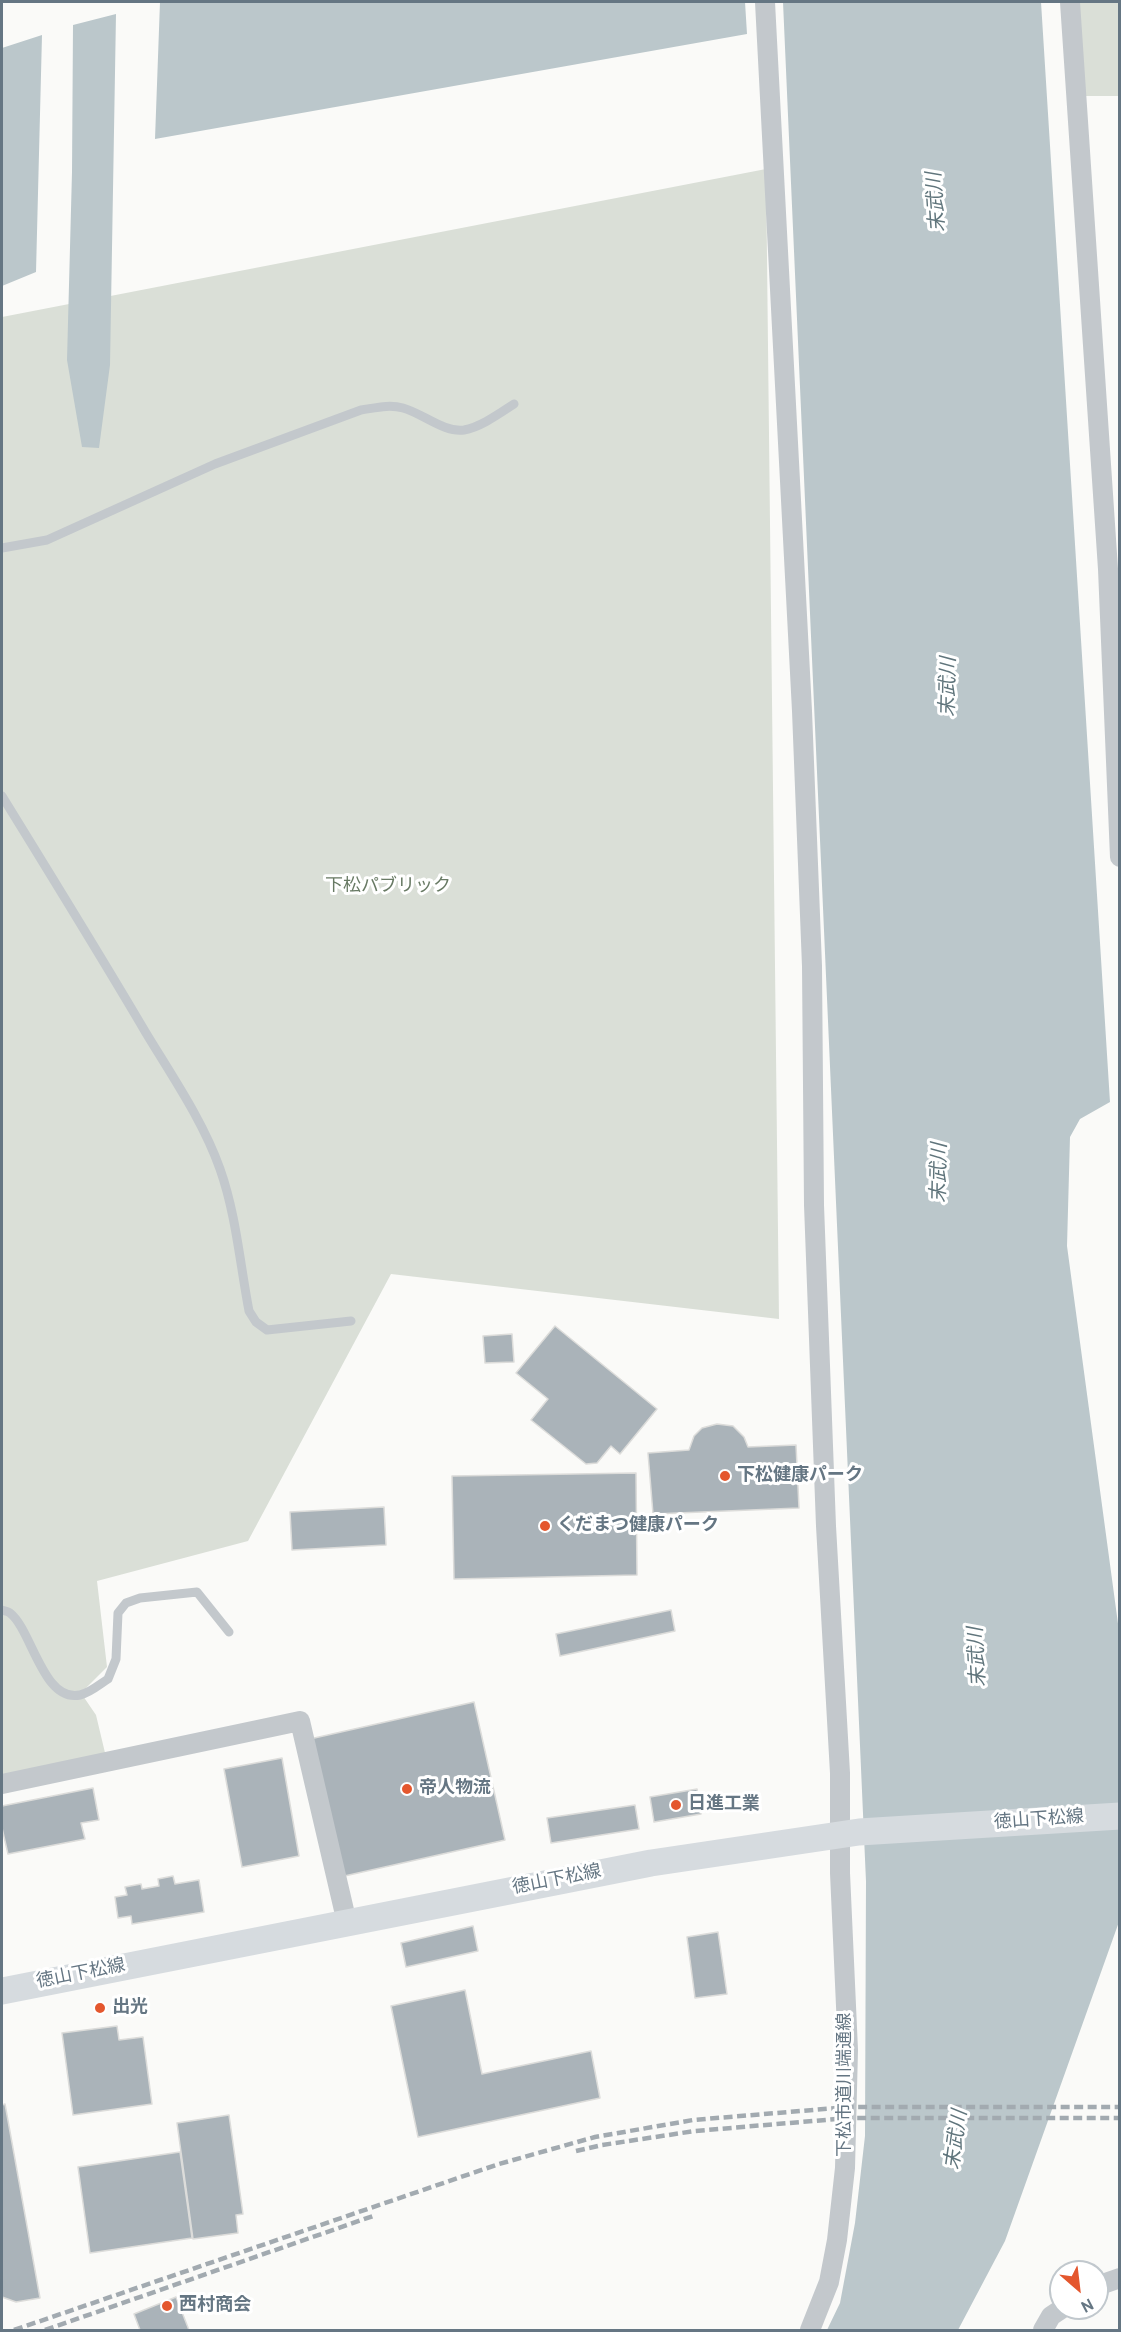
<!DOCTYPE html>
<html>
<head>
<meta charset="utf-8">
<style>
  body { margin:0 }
  #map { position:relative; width:1121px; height:2332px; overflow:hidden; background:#fafaf8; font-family:Overpass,sans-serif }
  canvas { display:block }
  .frame { position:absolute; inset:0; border:3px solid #657683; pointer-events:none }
  .north { position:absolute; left:1049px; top:2260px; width:60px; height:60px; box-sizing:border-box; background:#fff; border:2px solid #c1c8cd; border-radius:50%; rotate:152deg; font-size:16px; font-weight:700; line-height:24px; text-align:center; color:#657683 }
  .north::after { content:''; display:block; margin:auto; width:21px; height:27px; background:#e4572e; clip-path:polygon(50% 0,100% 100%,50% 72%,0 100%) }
</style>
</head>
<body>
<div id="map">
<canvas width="1121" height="2332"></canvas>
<div class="frame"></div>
<div class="north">N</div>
</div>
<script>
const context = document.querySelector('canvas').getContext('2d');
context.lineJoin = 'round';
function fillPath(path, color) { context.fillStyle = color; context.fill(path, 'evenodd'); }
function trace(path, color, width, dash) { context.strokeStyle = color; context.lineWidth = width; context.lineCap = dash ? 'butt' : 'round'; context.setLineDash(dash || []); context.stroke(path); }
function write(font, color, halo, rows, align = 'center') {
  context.font = font + ' Overpass,"Noto Sans JP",sans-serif'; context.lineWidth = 6; context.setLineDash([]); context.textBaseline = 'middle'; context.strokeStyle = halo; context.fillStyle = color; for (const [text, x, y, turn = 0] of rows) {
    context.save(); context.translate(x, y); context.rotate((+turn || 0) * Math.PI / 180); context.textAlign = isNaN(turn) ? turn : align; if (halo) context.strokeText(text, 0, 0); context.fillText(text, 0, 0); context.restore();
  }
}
const green = new Path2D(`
  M 1069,2 L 1119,2 L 1119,96 L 1076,96 Z
  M 766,169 L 779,1319 L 391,1274 L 248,1541 L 97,1581 L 107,1667 L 81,1693 L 96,1715 L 106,1757 L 2,1778 L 2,317 Z`);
const water = new Path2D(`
  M 160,2 L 745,2 L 747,34 L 155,139 Z
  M 783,2 L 1041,2 L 1110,1102 L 1080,1119 L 1070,1137 L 1067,1246 L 1119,1631 L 1120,1919 L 1005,2241 L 958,2330 L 827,2330 L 840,2303 L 855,2223 L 865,2136 L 866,1881 Z
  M 116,14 L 110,365 L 99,448 L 82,447 L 67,360 L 72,172 L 73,25 Z
  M 42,35 L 36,272 L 2,286 L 2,48 Z`);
const building = new Path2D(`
  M 555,1326 L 657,1409 L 620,1454 L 611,1446 L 597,1463 L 586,1464 L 531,1420 L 548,1399 L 516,1373 Z
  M 512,1334 L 514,1362 L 485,1363 L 483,1336 Z
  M 717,1424 L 733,1426 L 744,1437 L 748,1447 L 796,1445 L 799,1508 L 653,1514 L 648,1453 L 689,1450 L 694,1436 L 702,1428 Z
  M 636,1473 L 637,1575 L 454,1579 L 452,1476 Z
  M 384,1507 L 386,1545 L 292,1550 L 290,1512 Z
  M 671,1610 L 675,1631 L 560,1656 L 556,1634 Z
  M 474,1702 L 505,1840 L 340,1877 L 310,1739 Z
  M 282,1758 L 299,1856 L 242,1867 L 224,1769 Z
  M 93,1788 L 99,1820 L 81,1823 L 85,1839 L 8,1854 L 2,1828 L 2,1806 Z
  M 697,1789 L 701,1814 L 654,1822 L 650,1797 Z
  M 635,1805 L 639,1829 L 551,1843 L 547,1818 Z
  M 173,1876 L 175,1884 L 199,1880 L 204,1912 L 132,1924 L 131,1916 L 118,1918 L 115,1897 L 127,1895 L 125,1887 L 141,1884 L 142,1889 L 159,1886 L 158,1879 Z
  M 473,1926 L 478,1951 L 406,1967 L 401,1943 Z
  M 718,1932 L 727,1994 L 695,1998 L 687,1937 Z
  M 465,1990 L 482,2074 L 591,2051 L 600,2098 L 418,2137 L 391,2006 Z
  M 117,2026 L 119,2040 L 143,2037 L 152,2104 L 73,2115 L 62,2033 Z
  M 5,2104 L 40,2298 L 16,2302 L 2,2297 L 2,2105 Z
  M 229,2115 L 243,2214 L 236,2215 L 238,2233 L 193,2239 L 177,2123 Z
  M 180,2152 L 192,2238 L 90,2253 L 78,2167 Z
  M 176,2297 L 189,2330 L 140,2330 L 134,2314 Z`);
const lane = new Path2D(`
  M 2,548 L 47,540 L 215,464 L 361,410 C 375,408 389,404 403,408 C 422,413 444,433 464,430 C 481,427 500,413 514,404
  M 2,796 C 50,874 99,953 146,1033 C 172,1076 203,1121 220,1169 C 236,1214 240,1264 249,1311 L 256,1322 L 267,1330 L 351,1321
  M 2,1610 C 4,1611 8,1611 10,1613 C 32,1630 43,1703 80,1695 C 90,1693 100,1684 108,1679 L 116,1659 L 118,1613 L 126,1603 L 140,1598 L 197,1592 L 229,1632`);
const street = new Path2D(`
  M 765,2 L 802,711 L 812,966 L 814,1205 L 826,1526 L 840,1773 L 840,1873 L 848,2050 L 845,2168 L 837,2240 L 829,2282 L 810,2330
  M 1070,2 L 1108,569 L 1120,857
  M 2,1784 L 300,1721 L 347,1923
  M 1097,2286 L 1120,2278
  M 1043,2330 L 1051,2316 L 1063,2308`);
const secondary = new Path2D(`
  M 2,1991 L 651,1863 L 859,1832 L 1120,1816`);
const rail = new Path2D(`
  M 576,2151 L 602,2145 L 695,2131 L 848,2118 L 1120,2118
  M 14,2330 L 499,2164 L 595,2137 L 693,2120 L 848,2107 L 1120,2107
  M 45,2330 L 376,2215`);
const markers = [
  [725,1476,6,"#e4572e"],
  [545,1526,6,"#e4572e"],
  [407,1789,6,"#e4572e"],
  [676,1805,6,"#e4572e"],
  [100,2008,6,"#e4572e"],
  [167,2306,6,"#e4572e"]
];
const parkNames = [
  ["下松パブリック",388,887]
];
const poiNames = [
  ["下松健康パーク",737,1476],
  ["くだまつ健康パーク",557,1526],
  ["帝人物流",419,1789],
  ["日進工業",688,1805],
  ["出光",112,2008],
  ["西村商会",179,2306]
];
const streetNames = [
  ["徳山下松線",1039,1821,-4],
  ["徳山下松線",557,1881,-11],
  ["徳山下松線",81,1975,-11],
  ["下松市道川端通線",846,2085,-90]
];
const waterNames = [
  ["末武川",938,202,-94],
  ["末武川",950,687,-89],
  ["末武川",941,1173,-89],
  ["末武川",979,1657,-93],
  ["末武川",958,2140,-82]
];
fillPath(green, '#dadfd7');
fillPath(water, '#bbc7cb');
fillPath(building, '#aab3b9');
trace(building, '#dcdcda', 1.5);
trace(lane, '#c3c8cc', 9);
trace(street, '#c3c8cc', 20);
trace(secondary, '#d6dbdf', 27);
trace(rail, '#a2aab0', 4.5, [9, 4.5]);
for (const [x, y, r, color] of markers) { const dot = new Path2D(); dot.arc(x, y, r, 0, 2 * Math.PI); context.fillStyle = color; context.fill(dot); trace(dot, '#fff', 2); }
write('18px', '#687a64', '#fff', parkNames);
write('bold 18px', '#657683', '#fff', poiNames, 'left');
write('18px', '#657683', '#fff', streetNames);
write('italic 20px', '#60757c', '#fff', waterNames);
</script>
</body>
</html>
